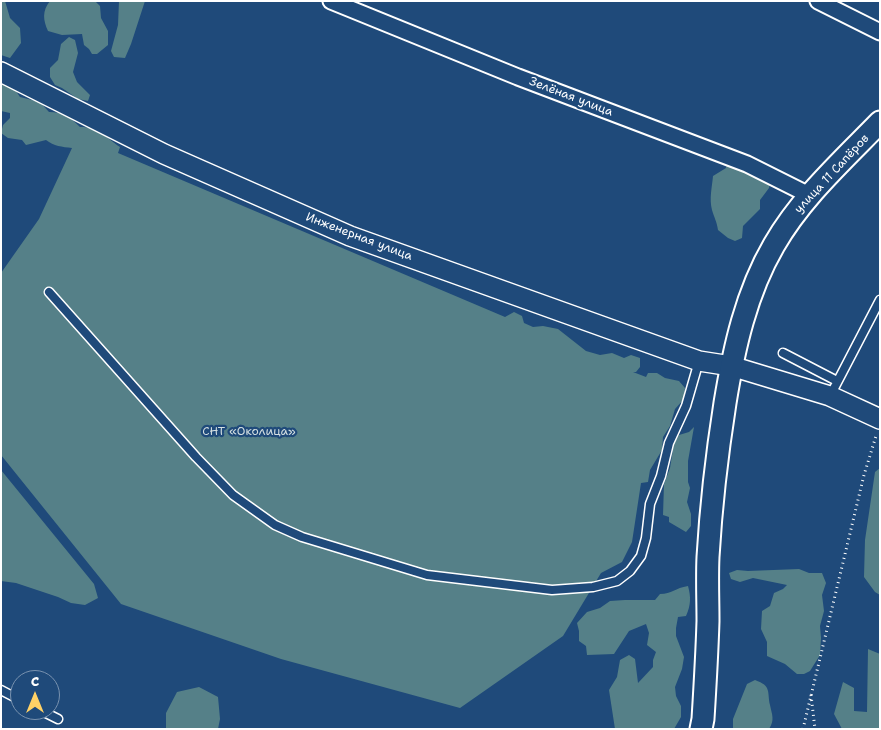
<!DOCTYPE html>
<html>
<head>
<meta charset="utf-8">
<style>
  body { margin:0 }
  #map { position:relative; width:881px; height:730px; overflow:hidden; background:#1f4a7a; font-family:"Shantell Sans",sans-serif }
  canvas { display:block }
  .frame { position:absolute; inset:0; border:2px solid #fff; pointer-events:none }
  .north { position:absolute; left:10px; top:670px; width:50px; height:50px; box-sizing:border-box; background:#1f4a7a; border:1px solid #7992af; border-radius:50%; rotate:0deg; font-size:14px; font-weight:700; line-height:20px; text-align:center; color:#fff }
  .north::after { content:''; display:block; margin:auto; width:18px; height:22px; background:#ffd166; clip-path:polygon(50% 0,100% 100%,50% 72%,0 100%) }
</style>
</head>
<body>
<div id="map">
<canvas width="881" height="730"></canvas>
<div class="frame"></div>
<div class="north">С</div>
</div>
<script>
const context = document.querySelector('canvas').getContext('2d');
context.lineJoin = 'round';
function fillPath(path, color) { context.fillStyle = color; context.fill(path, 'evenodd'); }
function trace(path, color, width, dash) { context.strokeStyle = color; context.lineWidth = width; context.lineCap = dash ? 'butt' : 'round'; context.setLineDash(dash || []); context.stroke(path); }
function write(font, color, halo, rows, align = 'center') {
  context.font = font + ' "Shantell Sans",sans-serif'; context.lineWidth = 4.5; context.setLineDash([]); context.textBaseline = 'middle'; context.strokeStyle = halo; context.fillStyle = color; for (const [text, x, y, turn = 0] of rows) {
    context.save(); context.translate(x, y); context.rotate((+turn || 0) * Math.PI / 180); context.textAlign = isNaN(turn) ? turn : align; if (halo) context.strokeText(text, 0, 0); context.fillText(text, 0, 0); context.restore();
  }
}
const green = new Path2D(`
  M 1,1 L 5,1 L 10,18 L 20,28 L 21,43 L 10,58 L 1,55 Z
  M 50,1 L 95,1 L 100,6 L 101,18 L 108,31 L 108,45 L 97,54 L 92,54 L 89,49 L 84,45 L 82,34 L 62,35 L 48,31 C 43,20 42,11 50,1 Z
  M 119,1 L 145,1 L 131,44 L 125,58 L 114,57 L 111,51 L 118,25 Z
  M 69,37 L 75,40 L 78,53 L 73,72 L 77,82 L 90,95 L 88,101 L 78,99 L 62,88 L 55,85 L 50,77 L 50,68 L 58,60 L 61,44 Z
  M 1,77 L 14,88 L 20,97 L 40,102 L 49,112 C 63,112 70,117 80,127 C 100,127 105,137 120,147 L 118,153 L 505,317 L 514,312 L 522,316 L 524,323 L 533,327 L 543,326 L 558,329 L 586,351 L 600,355 L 612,353 L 624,358 L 631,355 L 640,358 L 640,367 L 636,372 L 633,372 L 646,377 L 648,373 L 657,373 L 665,378 L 679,381 L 685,388 L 684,399 L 675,409 L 670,426 L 663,437 L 662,450 L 650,470 L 648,482 L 641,483 L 632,542 L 622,562 L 601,573 L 563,636 L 460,708 L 281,659 L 121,604 L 1,455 L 1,273 L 39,219 L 72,148 C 62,147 54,146 46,140 L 26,145 L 22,140 L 8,138 L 1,133 L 3,125 L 10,118 L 10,113 L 1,111 Z
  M 728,158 L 772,176 L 769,188 L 760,200 L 760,209 L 743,226 L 742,238 L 735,241 L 728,238 L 718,230 C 717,222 714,217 712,210 C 709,199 712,187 713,176 L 726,168 Z
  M 694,427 L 688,461 L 688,482 L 690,488 L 687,502 L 691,514 L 691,526 L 686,532 L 669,522 L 669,517 L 663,515 L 664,484 L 670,468 L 674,443 L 679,435 L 689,432 Z
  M 880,468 L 880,595 L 875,592 L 864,577 L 865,540 L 875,472 Z
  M 1,470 L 94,584 L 98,598 L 85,605 L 71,603 L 58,597 L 16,583 L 1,581 Z
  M 799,569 L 809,573 L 822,573 L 826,583 L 822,595 L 824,611 L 820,626 L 821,638 L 820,655 L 810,671 L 804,674 L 797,674 L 785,664 L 767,656 L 767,642 L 761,629 L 762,611 L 770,606 L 774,593 L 783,589 L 787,585 L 753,578 L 740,582 L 731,579 L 729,573 L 737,570 L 748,571 Z
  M 688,586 C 691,597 691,605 686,616 L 678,617 L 676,628 L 676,636 L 684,657 L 682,669 L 675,687 L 676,696 L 681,706 L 681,717 L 674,729 L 615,729 L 609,690 L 617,677 L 620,660 L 629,655 L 635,659 L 638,683 L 653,667 L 653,660 L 656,652 L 647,645 L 649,633 L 646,624 L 629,631 L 614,654 L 587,655 L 586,646 L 579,641 L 579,631 L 577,623 L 587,612 L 600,608 L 610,601 L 625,600 L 655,600 L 660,594 C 672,594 675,588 688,586 Z
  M 868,649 L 880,654 L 880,729 L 842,729 L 834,714 L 843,682 L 854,688 L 854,711 L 867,712 Z
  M 755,680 C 772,686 767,692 770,705 C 772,715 775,720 769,729 L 733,729 L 733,719 L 747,684 Z
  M 199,687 L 218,697 L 220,719 L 218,729 L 166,729 L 166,713 L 177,692 Z`);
const path = new Path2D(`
  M 811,695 L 815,729
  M 803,729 L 864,475 L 876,436`);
const service = new Path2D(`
  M 49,292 L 196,457 L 233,495 L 275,525 L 302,537 L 427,575 L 552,590 L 593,587 L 617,581 L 630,571 L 641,556 L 646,538 L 650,504 L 661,476 L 669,443 L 686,406 L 699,361
  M 783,353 L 837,381
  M 830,396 L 880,300
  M 1,690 L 20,700
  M 40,710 L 58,719`);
const minor = new Path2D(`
  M 331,1 L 518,77 L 747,164 L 809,195
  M 818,1 L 880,32`);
const tertiary = new Path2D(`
  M 1,72 L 164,154 L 350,236 L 699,361 L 731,366 L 830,396 L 880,419`);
const secondary = new Path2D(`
  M 701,729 L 703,719 C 705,687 707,654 708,621 C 708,600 707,578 708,557 C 711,505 717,454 725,403 C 734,348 746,293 774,245 C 801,198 842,161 880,122`);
const streetNames = [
  ["Зелёная улица",571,97,21],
  ["улица 11 Сапёров",832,174,-47],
  ["Инженерная улица",359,237,21]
];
const parkNames = [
  ["СНТ «Околица»",249,432]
];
fillPath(green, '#558088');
trace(service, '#fff', 11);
trace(minor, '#fff', 19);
trace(tertiary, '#fff', 22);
trace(secondary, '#fff', 25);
trace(path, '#fff', 3, [1, 4]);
trace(service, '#1f4a7a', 8);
trace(minor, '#1f4a7a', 15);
trace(tertiary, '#1f4a7a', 19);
trace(secondary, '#1f4a7a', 21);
write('12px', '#fff', '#1f4a7a', streetNames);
write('12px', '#d4dfe1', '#1f4a7a', parkNames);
</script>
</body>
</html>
